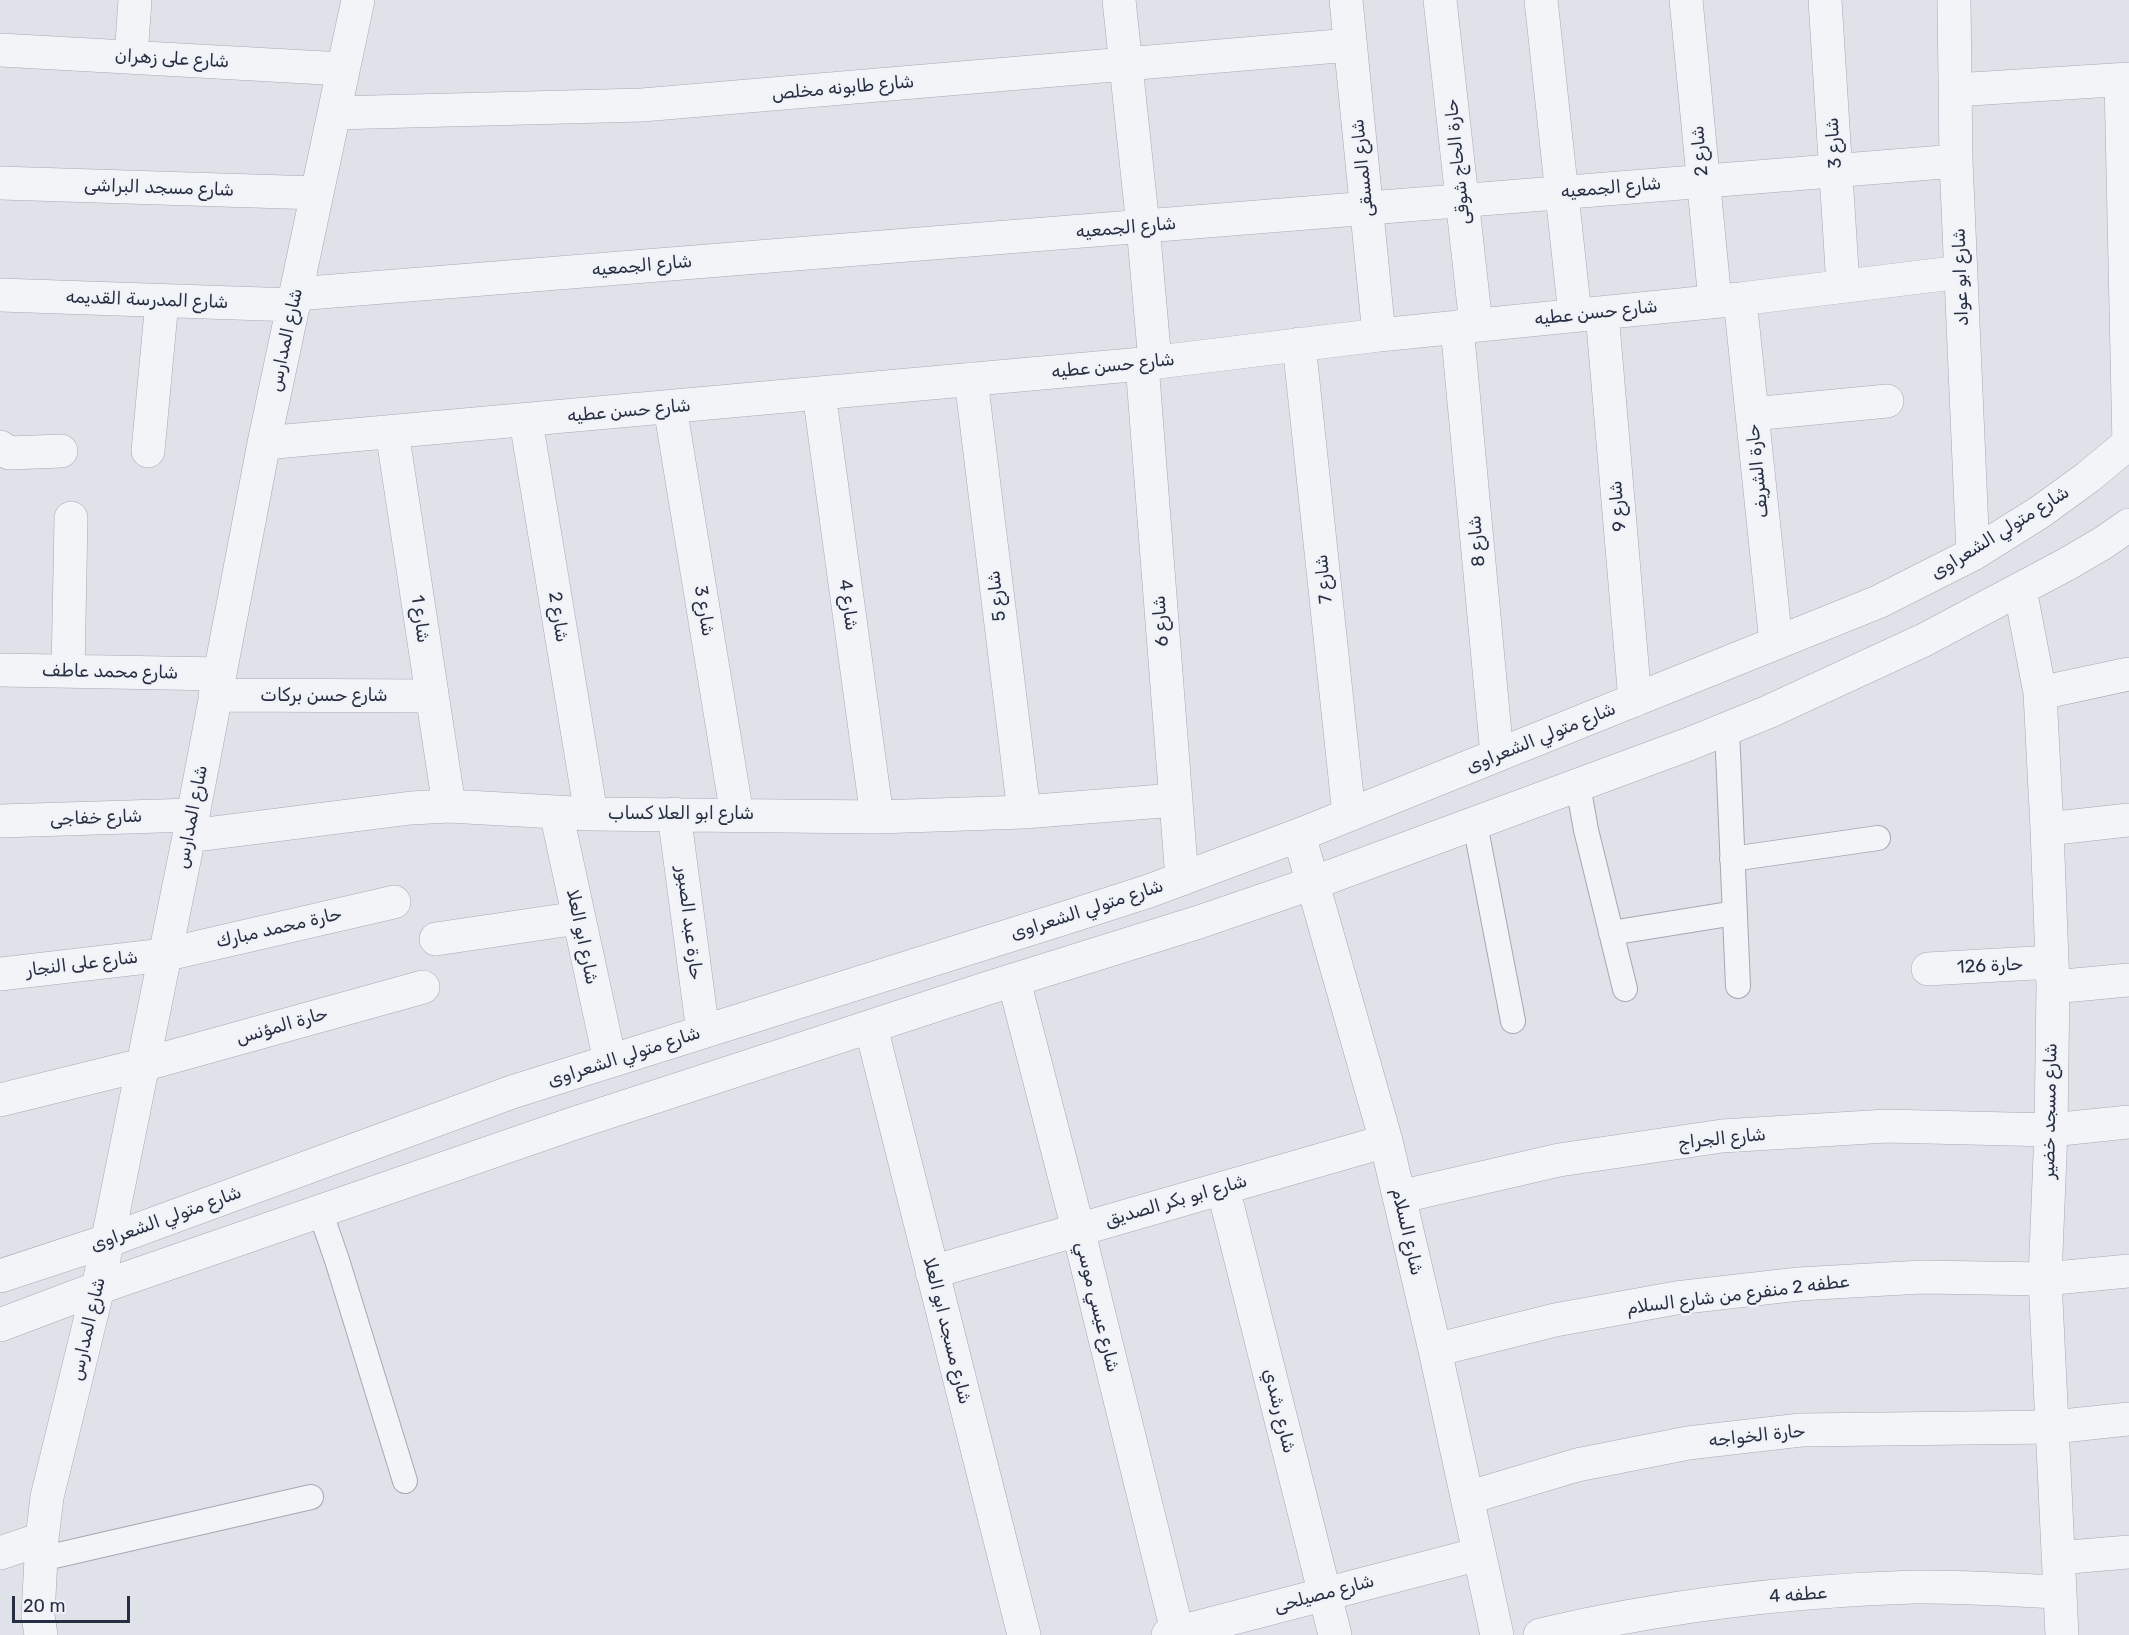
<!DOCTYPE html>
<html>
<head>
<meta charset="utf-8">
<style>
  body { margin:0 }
  #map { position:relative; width:2129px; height:1635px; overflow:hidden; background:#e0e2ea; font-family:Rubik,sans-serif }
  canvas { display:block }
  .scale { position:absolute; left:12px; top:1596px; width:118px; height:27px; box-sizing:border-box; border:3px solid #272e42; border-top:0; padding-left:8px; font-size:18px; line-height:21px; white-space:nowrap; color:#272e42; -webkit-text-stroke:4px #eff2f7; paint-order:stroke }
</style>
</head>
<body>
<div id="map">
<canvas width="2129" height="1635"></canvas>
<div class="scale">20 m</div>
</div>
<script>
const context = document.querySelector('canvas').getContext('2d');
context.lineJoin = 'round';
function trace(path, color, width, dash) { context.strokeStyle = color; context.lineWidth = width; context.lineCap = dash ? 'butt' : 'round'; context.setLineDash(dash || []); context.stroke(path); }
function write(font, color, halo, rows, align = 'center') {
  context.font = font + ' Rubik,Cairo,sans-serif'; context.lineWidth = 5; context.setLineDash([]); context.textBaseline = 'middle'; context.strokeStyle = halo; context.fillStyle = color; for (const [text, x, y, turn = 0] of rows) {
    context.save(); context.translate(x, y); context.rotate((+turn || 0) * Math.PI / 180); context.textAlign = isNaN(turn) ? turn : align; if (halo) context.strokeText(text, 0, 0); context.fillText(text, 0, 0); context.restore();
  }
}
const service = new Path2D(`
  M 1727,729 L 1738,986
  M 1578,785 L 1586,830 L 1625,989
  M 1475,824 L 1513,1021
  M 1732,859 L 1878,838
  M 1611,933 L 1735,913
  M 320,1211 L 337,1260 L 405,1481
  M 41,1559 L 311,1497`);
const minor = new Path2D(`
  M 1119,0 L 1143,226 L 1155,362
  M 1346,0 L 1379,335
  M 1440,0 L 1476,325
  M 1541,0 L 1575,315
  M 1686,0 L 1715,301
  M 1825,0 L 1843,286
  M 1954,0 L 1956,161 L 1973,554
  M 0,50 L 343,69
  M 131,57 L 135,0
  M 2121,80 L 2129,446
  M 1955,90 L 2129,79
  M 334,113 L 642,105 L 1350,45
  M 0,183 L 317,193
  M 296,294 L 1956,161
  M 0,295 L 294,305
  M 1740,299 L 1776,643
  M 1602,313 L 1635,700
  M 1457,327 L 1497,755
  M 1299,344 L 1349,815
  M 1142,364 L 1182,879
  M 971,379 L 1024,812
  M 819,393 L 877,817
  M 670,407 L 737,815
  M 1752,414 L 1887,401
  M 526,421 L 591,814
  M 392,431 L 449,806
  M 264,443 L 1142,364 L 1379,335 L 1740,299 L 1961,272
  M 0,447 L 9,453 L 61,451
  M 148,451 L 162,301
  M 2020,589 L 2040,693 L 2047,829 L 2053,987 L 2051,1130 L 2045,1279 L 2062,1635
  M 0,670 L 220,674
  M 68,671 L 71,518
  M 2040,693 L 2129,674
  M 215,695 L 432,696
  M 556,812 L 610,1061
  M 674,814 L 703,1032
  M 0,821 L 192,815
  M 2047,829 L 2129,820
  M 1299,835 L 1386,1141 L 1435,1350 L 1497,1635
  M 189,836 L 411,808 L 449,806 L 591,814 L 877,817 L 1024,812 L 1175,800
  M 436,939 L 578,918
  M 1928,969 L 2052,962
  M 0,974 L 164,955 L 394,902
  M 1014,981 L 1078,1229 L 1178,1635
  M 2053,987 L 2129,980
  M 871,1027 L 1024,1635
  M 0,1100 L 142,1065 L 423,987
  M 1223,1188 L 1335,1635
  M 1399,1197 L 1559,1160 L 1722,1136 L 1887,1126 L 2051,1130 L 2129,1122
  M 932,1272 L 1386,1141
  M 0,1276 L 107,1241 L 512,1092 L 1065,918 L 1149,891 L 1299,835 L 1878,602 L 1973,554 L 2040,512 L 2088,477 L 2129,443
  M 0,1325 L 98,1288 L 575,1123 L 988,988 L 1199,922 L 1313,883 L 1689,744 L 1768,712 L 1924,640 L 2067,564 L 2103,543 L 2129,525
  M 1435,1350 L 1555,1320 L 1676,1298 L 1799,1284 L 1922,1277 L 2045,1279 L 2129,1271
  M 1467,1498 L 1577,1465 L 1688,1443 L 1801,1430 L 2053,1427 L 2129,1419
  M 0,1553 L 42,1539
  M 2058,1558 L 2129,1552
  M 41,1635 L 38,1616 L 42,1539 L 47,1497 L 98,1288 L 189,836 L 264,443 L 358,0
  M 1168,1635 L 1479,1554
  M 1540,1635 C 1662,1606 1788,1591 1914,1587 C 1962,1586 2011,1590 2059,1592`);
const streetNames = [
  ["شارع على زهران",172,59,3],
  ["شارع طابونه مخلص",843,88,-5],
  ["شارع 3",1834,143,-94],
  ["شارع 2",1700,151,-95],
  ["حارة الحاج شوقى",1458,162,-96],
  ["شارع المسقى",1363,168,-96],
  ["شارع مسجد البراشى",159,188,2],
  ["شارع الجمعيه",1611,188,-5],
  ["شارع الجمعيه",1126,228,-5],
  ["شارع الجمعيه",642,266,-5],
  ["شارع ابو عواد",1961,277,-92],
  ["شارع المدرسة القديمه",147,300,2],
  ["شارع حسن عطيه",1596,313,-6],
  ["شارع المدارس",286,340,-78],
  ["شارع حسن عطيه",1113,366,-6],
  ["شارع حسن عطيه",629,411,-5],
  ["حارة الشريف",1758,471,-96],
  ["شارع 9",1618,506,-95],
  ["شارع متولي الشعراوى",2000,533,-32],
  ["شارع 8",1477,541,-95],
  ["شارع 7",1324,579,-96],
  ["شارع 5",997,596,-97],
  ["شارع 4",848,605,82],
  ["شارع 3",704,611,81],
  ["شارع 2",558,617,81],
  ["شارع 1",420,619,82],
  ["شارع 6",1161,621,-94],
  ["شارع محمد عاطف",110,672,1],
  ["شارع حسن بركات",324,696],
  ["شارع متولي الشعراوى",1541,738,-22],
  ["شارع ابو العلا كساب",681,814],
  ["شارع المدارس",192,817,-79],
  ["شارع خفاجى",96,818,-2],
  ["شارع متولي الشعراوى",1087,910,-18],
  ["حارة عبد الصبور",689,923,83],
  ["حارة محمد مبارك",279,928,-13],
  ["شارع ابو العلا",582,937,78],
  ["شارع على النجار",82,964,-7],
  ["حارة 126",1990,966,-3],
  ["حارة المؤنس",282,1026,-16],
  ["شارع متولي الشعراوى",624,1057,-18],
  ["شارع مسجد خضير",2050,1111,-89],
  ["شارع الجراج",1722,1139,-6],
  ["شارع ابو بكر الصديق",1176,1201,-16],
  ["شارع متولي الشعراوى",166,1219,-20],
  ["شارع السلام",1407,1232,77],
  ["عطفه 2 منفرع من شارع السلام",1738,1295,-7],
  ["شارع عيسي موسي",1097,1307,76],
  ["شارع المدارس",88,1329,-77],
  ["شارع مسجد ابو العلا",947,1331,76],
  ["شارع رشدي",1279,1411,76],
  ["حارة الخواجه",1757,1436,-6],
  ["شارع مصيلحى",1324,1594,-15],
  ["عطفه 4",1798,1595,-4]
];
trace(service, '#a5a8b4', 26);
trace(minor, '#a5a8b4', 34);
trace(service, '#f3f4f8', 24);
trace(minor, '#f3f4f8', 33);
write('18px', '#272e42', '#eff2f7', streetNames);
</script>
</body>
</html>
